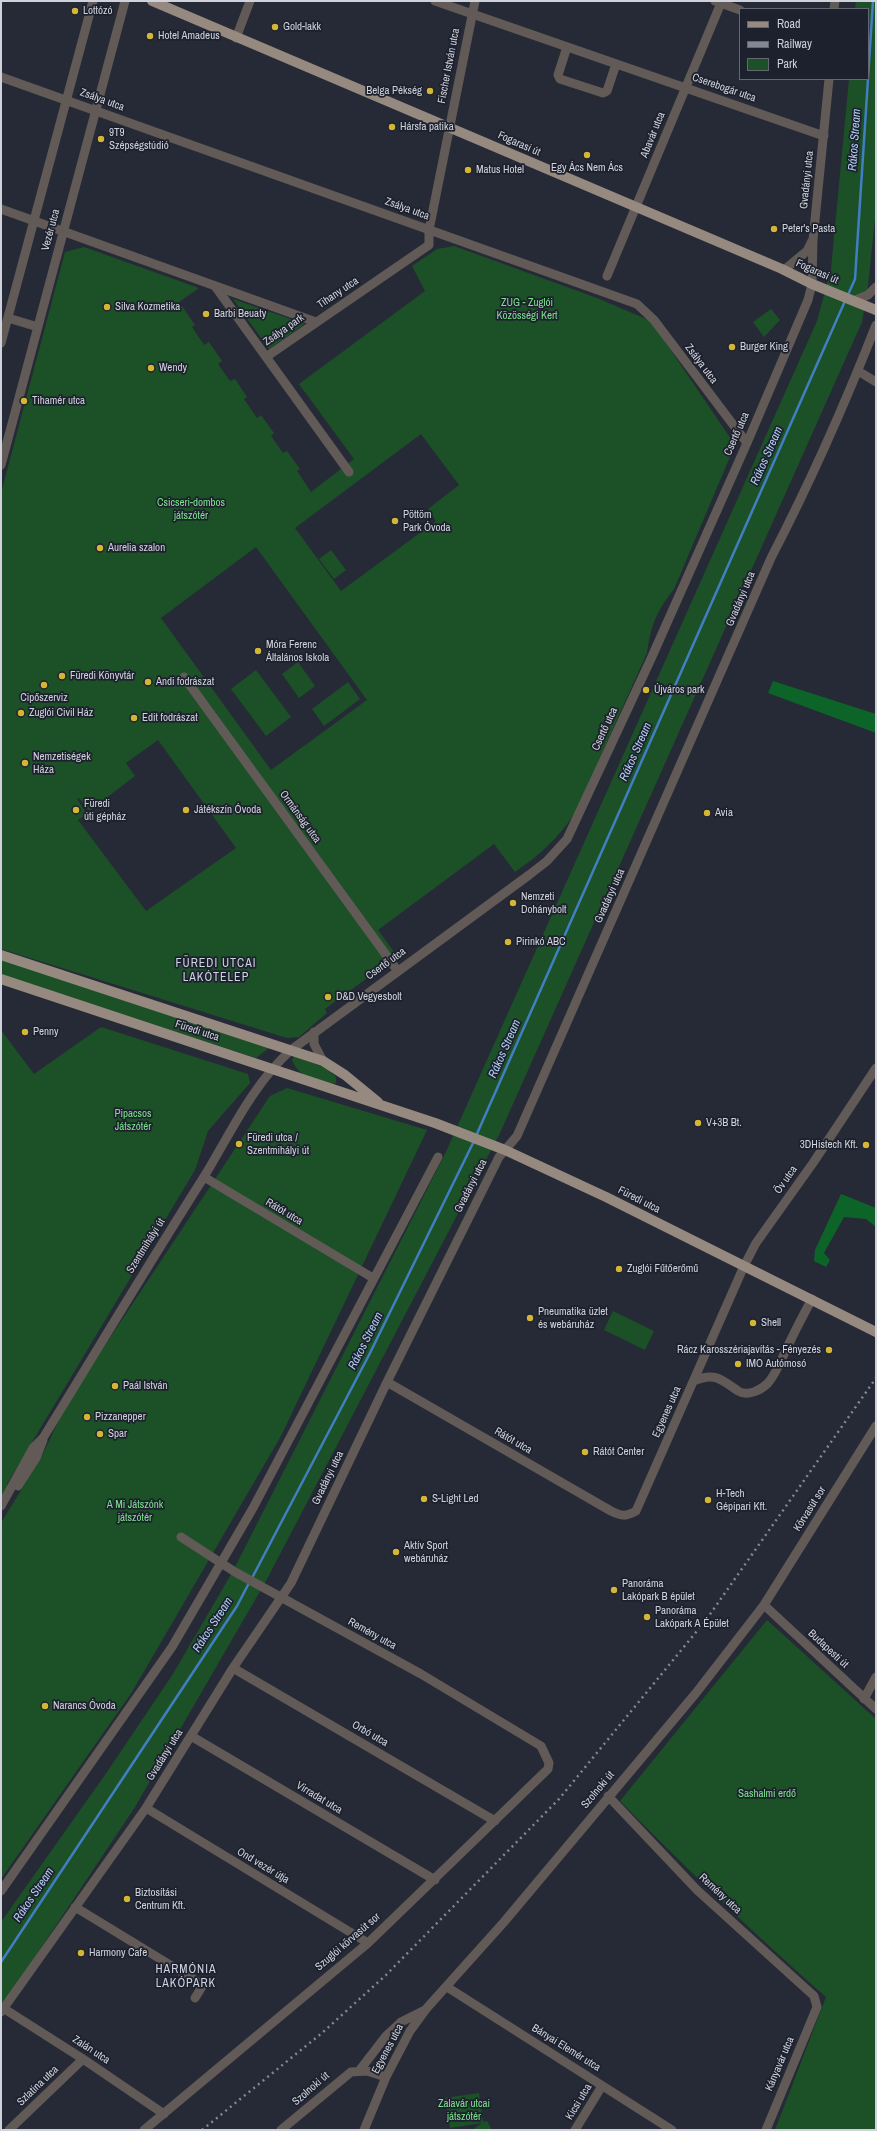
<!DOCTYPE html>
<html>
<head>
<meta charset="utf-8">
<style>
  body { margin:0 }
  #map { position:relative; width:877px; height:2131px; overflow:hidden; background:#262a37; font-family:"Archivo Narrow",sans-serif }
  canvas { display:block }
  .frame { position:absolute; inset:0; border:2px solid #cfd2db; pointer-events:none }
  .legend { position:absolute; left:739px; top:8px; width:130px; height:72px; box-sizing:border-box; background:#1d212d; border:1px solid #646873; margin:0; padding:5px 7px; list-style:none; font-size:12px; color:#cfd2db }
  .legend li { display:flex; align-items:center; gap:8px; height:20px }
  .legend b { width:20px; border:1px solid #646873 }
</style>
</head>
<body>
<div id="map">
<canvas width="877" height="2131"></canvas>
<div class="frame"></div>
<ul class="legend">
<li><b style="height:5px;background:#96897f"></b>Road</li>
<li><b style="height:5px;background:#848792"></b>Railway</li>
<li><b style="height:11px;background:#1c5127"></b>Park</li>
</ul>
</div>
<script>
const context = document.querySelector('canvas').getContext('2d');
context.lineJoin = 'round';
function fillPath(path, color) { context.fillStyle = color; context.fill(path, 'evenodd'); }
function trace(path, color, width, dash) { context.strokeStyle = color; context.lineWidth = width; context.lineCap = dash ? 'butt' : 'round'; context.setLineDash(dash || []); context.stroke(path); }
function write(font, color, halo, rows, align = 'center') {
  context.font = font + ' "Archivo Narrow",sans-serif'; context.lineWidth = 3.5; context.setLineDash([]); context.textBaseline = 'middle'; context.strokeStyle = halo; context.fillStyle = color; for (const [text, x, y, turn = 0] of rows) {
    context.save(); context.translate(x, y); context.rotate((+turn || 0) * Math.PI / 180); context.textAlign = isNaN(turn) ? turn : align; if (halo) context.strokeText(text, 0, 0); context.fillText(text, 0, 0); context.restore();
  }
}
const green = new Path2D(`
  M 856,1 L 876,1 L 876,209 L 868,286 L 862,322 L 500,1133 L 266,1581 L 135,1807 L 1,2008 L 1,1922 L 107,1772 L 173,1674 L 233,1571 L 445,1154 L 817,321 L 831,269 L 849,79 L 868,79 L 868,9 L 855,9 Z
  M 454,246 L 597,298 L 651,321 L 735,445 L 674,589 C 656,612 651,625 647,653 L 575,813 C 558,838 540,855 515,872 L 494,844 L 378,930 L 397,956 L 325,1009 L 327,1013 L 299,1037 L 287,1038 L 1,949 L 1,493 L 65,252 L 84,247 L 199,288 L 179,302 L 195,325 L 192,327 L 204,345 L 209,342 L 222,361 L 218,364 L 230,381 L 235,379 L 247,397 L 244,399 L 257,418 L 261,415 L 274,433 L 271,436 L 283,453 L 287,451 L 300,469 L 297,471 L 311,492 L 354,459 L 299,384 L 425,291 L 412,266 L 437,249 ZM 421,434 L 459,485 L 428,509 L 436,521 L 341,591 L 295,528 ZM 256,547 L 367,700 L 271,770 L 161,618 ZM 158,740 L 236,848 L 146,911 L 78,820 L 87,814 L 77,799 L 79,798 L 89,811 L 135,776 L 126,763 Z
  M 233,299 L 305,324 L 269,349 Z
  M 771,309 L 780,320 L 764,337 L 753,322 Z
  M 331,550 L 346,570 L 334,579 L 319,559 Z
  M 298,662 L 315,686 L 299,698 L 282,674 Z
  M 256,670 L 291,717 L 266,736 L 231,689 Z
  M 348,682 L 360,699 L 324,726 L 312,709 Z
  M 1,960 L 269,1048 L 256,1058 L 1,975 Z
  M 101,1027 L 248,1074 L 250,1083 L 208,1131 L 195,1170 L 7,1484 L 11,1489 L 1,1500 L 1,1030 L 34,1074 Z
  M 294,1056 L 326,1068 L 336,1077 L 336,1083 L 332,1084 C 315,1079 299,1078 292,1060 Z
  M 287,1088 L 427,1130 L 281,1436 L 132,1692 L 1,1879 L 1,1523 L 42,1456 L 60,1418 L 96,1359 L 270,1096 Z
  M 613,1311 L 654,1331 L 645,1350 L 604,1330 Z
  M 767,1620 L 876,1719 L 876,2130 L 775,2130 L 826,1997 C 755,1935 687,1869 620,1801 Z
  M 479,2093 L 483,2122 L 487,2121 L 492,2130 L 472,2130 L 482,2123 L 450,2128 L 445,2098 Z`);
const forest = new Path2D(`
  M 773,681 L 876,714 L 876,733 L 768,693 Z
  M 841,1194 L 876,1208 L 876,1227 L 866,1219 L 844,1217 L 824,1253 L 830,1260 L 826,1267 L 814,1261 L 815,1250 Z`);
const stream = new Path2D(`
  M 868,78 L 873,1
  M 847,297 L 855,279 L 868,79
  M 476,1136 L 845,301
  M 252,1578 L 369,1355 L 474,1141
  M 1,1962 L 237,1606 L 249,1583`);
const minor = new Path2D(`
  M 435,1 L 824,136
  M 715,1 L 740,10
  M 834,9 L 835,1
  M 236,38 L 250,1
  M 567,47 L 558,75 L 560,79 L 603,93 L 607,91 L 616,64
  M 1,77 L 637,304 L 654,320 L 747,443
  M 1,209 L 316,322
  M 784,270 L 807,251 L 812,241
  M 607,276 L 721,3
  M 215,286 L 349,472
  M 853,301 L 868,295 L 876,287
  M 8,318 L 38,327
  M 1,343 L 93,1
  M 266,357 L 429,245 L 429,230 L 475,1
  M 858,371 L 876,382
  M 1,465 L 125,1
  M 184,677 L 397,970
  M 314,1032 L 314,1044 L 323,1061
  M 204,1177 L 373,1278
  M 694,1381 C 714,1372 721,1379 738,1391 C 748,1397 761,1390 768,1383 C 775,1375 780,1363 784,1354 C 793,1335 802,1317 812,1299
  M 387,1382 L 611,1511 C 621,1516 626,1517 636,1511 L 744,1266 L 756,1243 L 813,1163 L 876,1068
  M 18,1486 L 36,1458 L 43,1440
  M 1,1506 L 33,1448 L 43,1438 C 96,1352 148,1265 202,1180 C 230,1135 251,1086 291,1050 L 529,875 L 547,861 L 567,839 L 650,661 L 747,443 L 808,300 L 812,284 L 813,240 L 829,79
  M 764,1605 L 876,1709
  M 233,1668 L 495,1821
  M 864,1699 L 876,1677
  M 191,1736 L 435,1880
  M 608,1796 L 697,1890 L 814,1996 L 817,2007 L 766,2130
  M 146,1808 L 368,1943
  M 1,1891 L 172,1647 L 253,1508 L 438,1157
  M 75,1907 L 203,1985 L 195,1998
  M 447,1987 L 672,2130
  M 3,2008 L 83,2059 L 164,2114
  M 1,2012 L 146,1808 L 233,1668 L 291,1583 L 387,1382 L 499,1157 L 517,1136 L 771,558 C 810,483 845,404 876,325
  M 359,2071 L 386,2036 L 401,2022 L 423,2011
  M 9,2130 L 83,2059
  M 144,2130 L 368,1943 L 548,1769 L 549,1763 L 541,1746 L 421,1674 L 235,1572 L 181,1537
  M 281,2130 L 351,2072 L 367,2071 L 386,2077
  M 364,2130 L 386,2077 L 410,2031 L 426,2009 L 504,1922 L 696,1693 L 764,1605 L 876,1426
  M 575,2130 L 602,2086`);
const major = new Path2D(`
  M 152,1 L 782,269 L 812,284 L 876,310
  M 1,955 L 323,1061 L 345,1075 L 378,1102
  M 1,979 L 435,1123 L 505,1150 L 606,1197 L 876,1332`);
const rail = new Path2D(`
  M 202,2130 L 322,2033 L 386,1975 L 559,1799 L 706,1620 L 876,1378`);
const markers = [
  [75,11,4,"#d5b534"],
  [275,27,4,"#d5b534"],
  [150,36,4,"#d5b534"],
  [430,91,4,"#d5b534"],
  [392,127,4,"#d5b534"],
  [101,139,4,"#d5b534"],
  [587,155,4,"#d5b534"],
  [468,170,4,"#d5b534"],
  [774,229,4,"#d5b534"],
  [107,307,4,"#d5b534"],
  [206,314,4,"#d5b534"],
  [732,347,4,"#d5b534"],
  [151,368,4,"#d5b534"],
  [24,401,4,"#d5b534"],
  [395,521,4,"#d5b534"],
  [100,548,4,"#d5b534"],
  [258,651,4,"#d5b534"],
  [62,676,4,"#d5b534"],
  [148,682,4,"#d5b534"],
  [44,685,4,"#d5b534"],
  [646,690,4,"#d5b534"],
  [21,713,4,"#d5b534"],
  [134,718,4,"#d5b534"],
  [25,763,4,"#d5b534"],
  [76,810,4,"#d5b534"],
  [186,810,4,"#d5b534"],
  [707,813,4,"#d5b534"],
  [513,903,4,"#d5b534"],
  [508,942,4,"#d5b534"],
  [328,997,4,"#d5b534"],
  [25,1032,4,"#d5b534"],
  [698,1123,4,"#d5b534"],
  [239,1144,4,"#d5b534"],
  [866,1145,4,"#d5b534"],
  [619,1269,4,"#d5b534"],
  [530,1318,4,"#d5b534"],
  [753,1323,4,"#d5b534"],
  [829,1350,4,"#d5b534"],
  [738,1364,4,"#d5b534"],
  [115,1386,4,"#d5b534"],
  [87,1417,4,"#d5b534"],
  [100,1434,4,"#d5b534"],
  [585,1452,4,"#d5b534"],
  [424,1499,4,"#d5b534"],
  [708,1500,4,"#d5b534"],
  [396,1552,4,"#d5b534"],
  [614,1590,4,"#d5b534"],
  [647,1617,4,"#d5b534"],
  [45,1706,4,"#d5b534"],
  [127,1899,4,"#d5b534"],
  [81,1953,4,"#d5b534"]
];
const poiNames = [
  ["Lottózó",83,11],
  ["Gold-lakk",283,27],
  ["Hotel Amadeus",158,36],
  ["Belga Pékség",422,91,"right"],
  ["Hársfa patika",400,127],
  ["9T9",109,133],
  ["Szépségstúdió",109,146],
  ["Egy Ács Nem Ács",587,168,"center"],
  ["Matus Hotel",476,170],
  ["Peter's Pasta",782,229],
  ["Silva Kozmetika",115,307],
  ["Barbi Beuaty",214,314],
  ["Burger King",740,347],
  ["Wendy",159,368],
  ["Tihamér utca",32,401],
  ["Pöttöm",403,515],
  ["Park Óvoda",403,528],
  ["Aurelia szalon",108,548],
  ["Móra Ferenc",266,645],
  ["Általános Iskola",266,658],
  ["Füredi Könyvtár",70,676],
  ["Andi fodrászat",156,682],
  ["Újváros park",654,690],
  ["Cipőszerviz",44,698,"center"],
  ["Zuglói Civil Ház",29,713],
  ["Edit fodrászat",142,718],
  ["Nemzetiségek",33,757],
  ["Háza",33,770],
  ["Füredi",84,804],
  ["úti gépház",84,817],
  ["Játékszín Óvoda",194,810],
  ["Avia",715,813],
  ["Nemzeti",521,897],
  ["Dohánybolt",521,910],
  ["Pirinkó ABC",516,942],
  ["D&D Vegyesbolt",336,997],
  ["Penny",33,1032],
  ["V+3B Bt.",706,1123],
  ["Füredi utca /",247,1138],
  ["Szentmihályi út",247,1151],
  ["3DHistech Kft.",858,1145,"right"],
  ["Zuglói Fűtőerőmű",627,1269],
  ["Pneumatika üzlet",538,1312],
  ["és webáruház",538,1325],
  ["Shell",761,1323],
  ["Rácz Karosszériajavítás - Fényezés",821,1350,"right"],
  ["IMO Autómosó",746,1364],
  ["Paál István",123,1386],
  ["Pizzanepper",95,1417],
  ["Spar",108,1434],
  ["Rátót Center",593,1452],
  ["H-Tech",716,1494],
  ["Gépipari Kft.",716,1507],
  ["S-Light Led",432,1499],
  ["Aktív Sport",404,1546],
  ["webáruház",404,1559],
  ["Panoráma",622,1584],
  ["Lakópark B épület",622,1597],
  ["Panoráma",655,1611],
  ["Lakópark A Épület",655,1624],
  ["Narancs Óvoda",53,1706],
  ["Biztosítási",135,1893],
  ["Centrum Kft.",135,1906],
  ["Harmony Cafe",89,1953]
];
const streetNames = [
  ["Fischer István utca",449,66,-79],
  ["Cserebogár utca",724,88,19],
  ["Zsálya utca",102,100,20],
  ["Abavár utca",653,135,-68],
  ["Fogarasi út",519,144,24],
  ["Gvadányi utca",807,180,-84],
  ["Zsálya utca",407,209,20],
  ["Vezér utca",51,230,-75],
  ["Fogarasi út",817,272,24],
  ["Tihany utca",338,293,-34],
  ["Zsálya park",284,330,-35],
  ["Zsálya utca",701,364,53],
  ["Csertő utca",737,434,-66],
  ["Gvadányi utca",741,599,-67],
  ["Csertő utca",605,729,-65],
  ["Ormánság utca",300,817,54],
  ["Gvadányi utca",610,896,-66],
  ["Csertő utca",386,964,-36],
  ["Füredi utca",197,1031,18],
  ["Öv utca",786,1180,-55],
  ["Gvadányi utca",471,1186,-63],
  ["Füredi utca",639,1200,27],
  ["Rátót utca",284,1212,31],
  ["Szentmihályi út",146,1246,-58],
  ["Egyenes utca",667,1412,-66],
  ["Rátót utca",513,1441,30],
  ["Gvadányi utca",328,1478,-64],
  ["Körvasút sor",810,1509,-58],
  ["Remény utca",372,1634,29],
  ["Budapesti út",828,1649,43],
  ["Orbó utca",370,1734,30],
  ["Gvadányi utca",165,1755,-58],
  ["Szolnoki út",598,1790,-50],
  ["Virradat utca",319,1798,31],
  ["Ond vezér útja",263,1866,31],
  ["Remény utca",720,1894,43],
  ["Szuglói körvasút sor",348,1942,-41],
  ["Bányai Elemér utca",566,2048,32],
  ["Egyenes utca",388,2049,-62],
  ["Zalán utca",91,2050,33],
  ["Kányavár utca",780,2064,-67],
  ["Szlatina utca",38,2086,-44],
  ["Szolnoki út",311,2089,-41],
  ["Kicsi utca",579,2102,-59]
];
const parkNames = [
  ["ZUG - Zuglói",527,303],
  ["Közösségi Kert",527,316],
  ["Csicseri-dombos",191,503],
  ["játszótér",191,516],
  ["Pipacsos",133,1114],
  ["Játszótér",133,1127],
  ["A Mi Játszónk",135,1505],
  ["játszótér",135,1518],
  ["Sashalmi erdő",767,1794],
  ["Zalavár utcai",464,2104],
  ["játszótér",464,2117]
];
const waterNames = [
  ["Rákos Stream",855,140,-86],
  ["Rákos Stream",767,456,-66],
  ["Rákos Stream",636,752,-66],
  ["Rákos Stream",505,1049,-66],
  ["Rákos Stream",366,1341,-63],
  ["Rákos Stream",213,1625,-57],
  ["Rákos Stream",34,1895,-56]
];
const neighbourhoodNames = [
  ["FÜREDI UTCAI",216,964],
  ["LAKÓTELEP",216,978],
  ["HARMÓNIA",186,1970],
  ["LAKÓPARK",186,1984]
];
fillPath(green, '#1c5127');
fillPath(forest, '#0d6428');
trace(stream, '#427fc2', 2.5);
trace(minor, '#615a56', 9);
trace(major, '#96897f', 10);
trace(rail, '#848792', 2.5, [2, 4]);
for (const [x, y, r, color] of markers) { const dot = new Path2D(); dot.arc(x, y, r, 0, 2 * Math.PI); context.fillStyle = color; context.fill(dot); trace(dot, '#1d212d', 1.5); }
write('11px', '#cfd2db', '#1d212d', poiNames, 'left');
write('11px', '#cfd2db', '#1d212d', streetNames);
write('11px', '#7be08c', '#1d212d', parkNames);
write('italic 12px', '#afcef2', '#1d212d', waterNames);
context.letterSpacing = '1px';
write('12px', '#ced4e5', '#1d212d', neighbourhoodNames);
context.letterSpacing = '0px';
</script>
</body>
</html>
